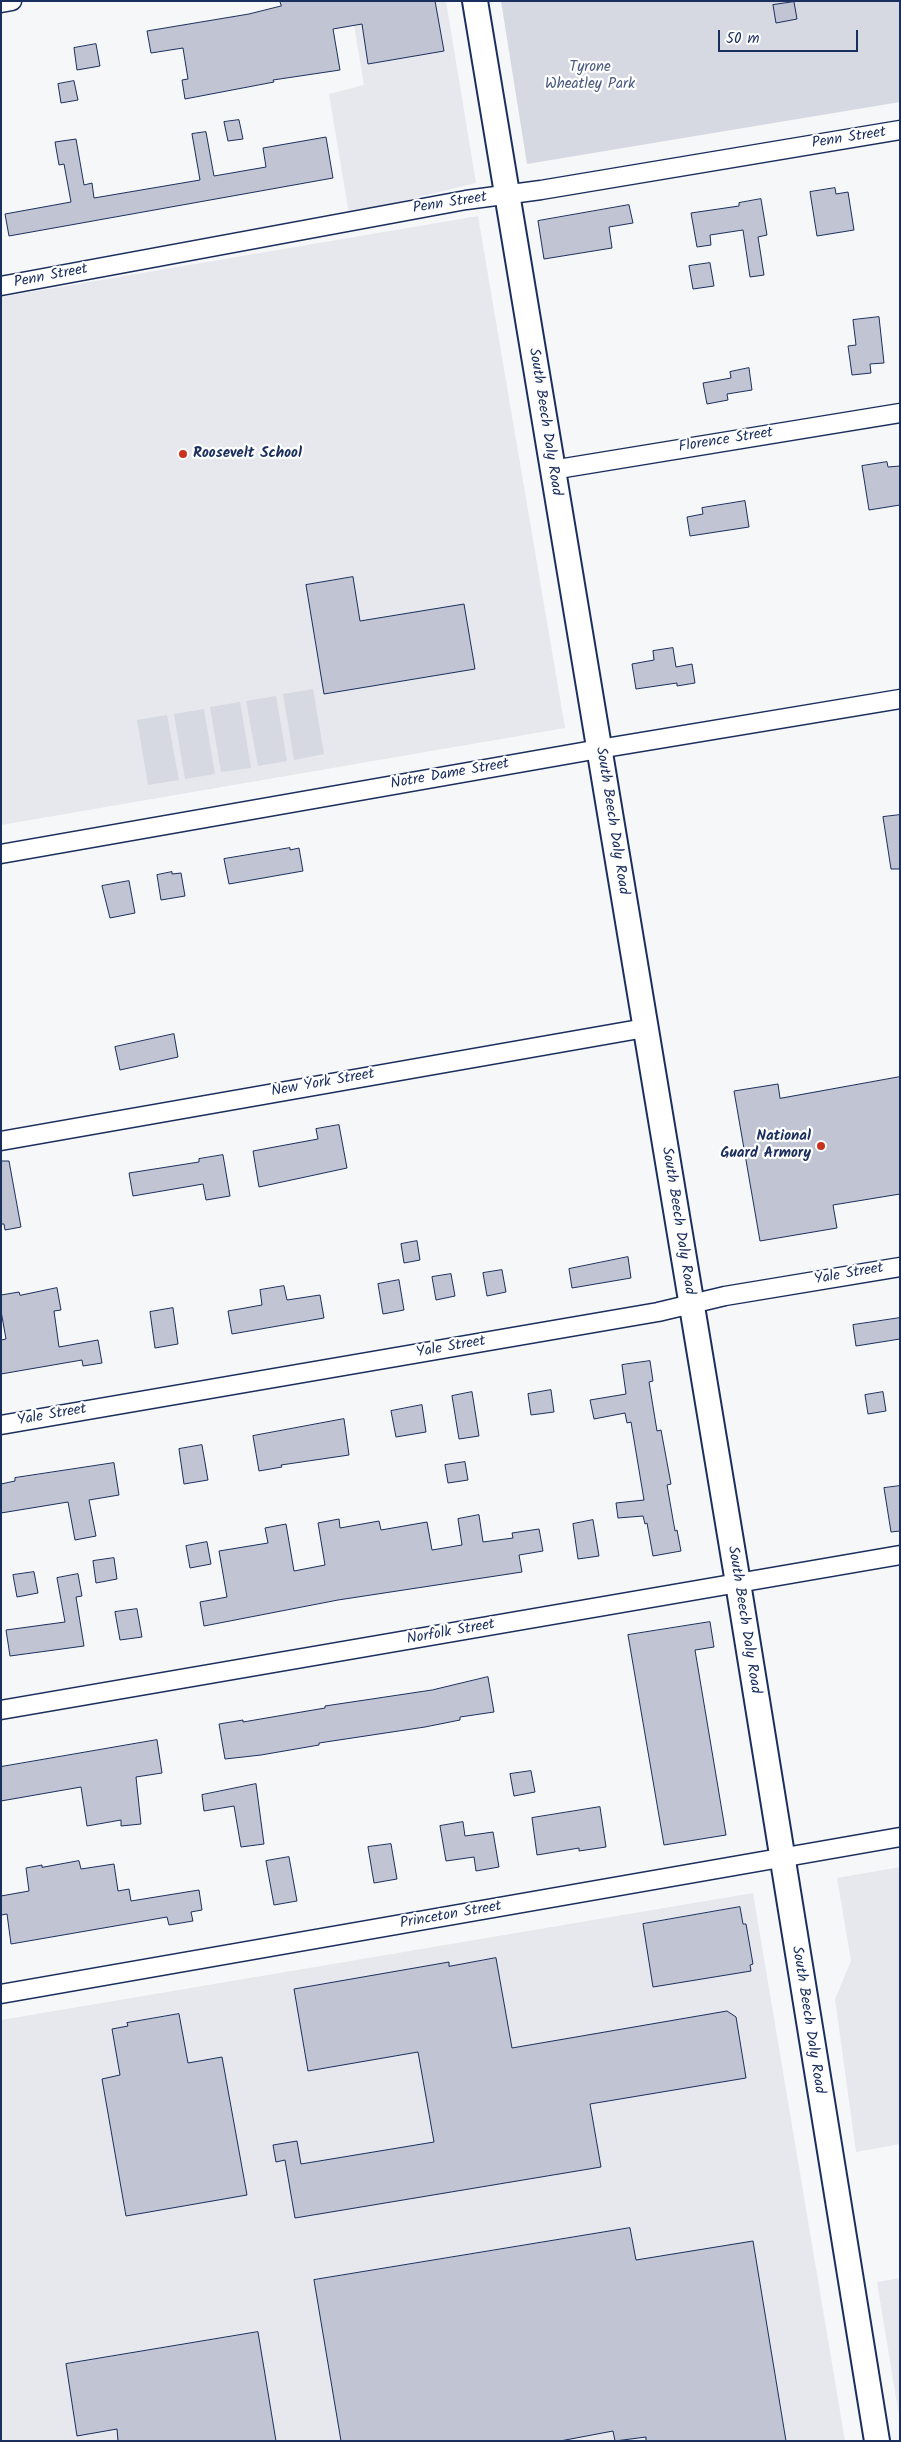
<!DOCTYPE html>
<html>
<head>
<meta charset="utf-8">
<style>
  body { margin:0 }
  #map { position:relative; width:901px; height:2442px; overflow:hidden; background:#f6f7f9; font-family:Kalam,sans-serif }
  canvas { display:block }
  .frame { position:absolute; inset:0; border:2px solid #1b2f5e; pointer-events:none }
  .scale { position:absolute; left:718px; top:30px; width:140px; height:22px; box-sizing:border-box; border:2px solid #1b2f5e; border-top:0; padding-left:6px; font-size:15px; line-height:18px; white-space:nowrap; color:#1b2f5e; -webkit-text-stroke:4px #fff; paint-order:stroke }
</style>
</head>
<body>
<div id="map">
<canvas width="901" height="2442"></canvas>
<div class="frame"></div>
<div class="scale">50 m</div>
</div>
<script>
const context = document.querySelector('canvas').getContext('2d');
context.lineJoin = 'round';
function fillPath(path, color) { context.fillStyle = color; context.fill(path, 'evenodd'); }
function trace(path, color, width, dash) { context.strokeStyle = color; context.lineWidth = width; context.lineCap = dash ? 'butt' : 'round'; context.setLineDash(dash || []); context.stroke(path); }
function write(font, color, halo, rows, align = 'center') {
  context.font = font + ' Kalam,sans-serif'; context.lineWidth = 4.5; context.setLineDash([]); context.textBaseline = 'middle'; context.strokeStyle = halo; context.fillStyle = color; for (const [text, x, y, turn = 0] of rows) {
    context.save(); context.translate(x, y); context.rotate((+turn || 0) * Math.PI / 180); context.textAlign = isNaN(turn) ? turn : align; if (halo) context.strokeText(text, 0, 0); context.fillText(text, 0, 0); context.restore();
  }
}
const built = new Path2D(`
  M 350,1 L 446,1 L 476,183 L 349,214 L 329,94 L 364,85 Z
  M 478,216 L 565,728 L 1,825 L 1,297 Z
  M 900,1867 L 900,2144 L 856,2152 L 835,1999 L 851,1961 L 837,1878 Z
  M 753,1893 L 845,2441 L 1,2441 L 1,2020 Z
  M 900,2278 L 900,2422 L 877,2282 Z`);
const green = new Path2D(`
  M 501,1 L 900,1 L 900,102 L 527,164 Z
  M 313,689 L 324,754 L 294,760 L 283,694 Z
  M 276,696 L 287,761 L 258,766 L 246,701 Z
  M 240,702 L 251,768 L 221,772 L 210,707 Z
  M 204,709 L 215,774 L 185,779 L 174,714 Z
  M 167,715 L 179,780 L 148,785 L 137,720 Z`);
const building = new Path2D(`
  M 280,1 L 435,1 L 444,51 L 368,64 L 362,24 L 333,29 L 340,70 L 273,80 L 274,82 L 185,99 L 182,80 L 188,79 L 183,48 L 151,53 L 147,31 L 249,14 L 281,6 Z
  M 794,2 L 797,19 L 776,23 L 773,5 Z
  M 96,44 L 100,66 L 77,70 L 74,48 Z
  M 74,81 L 78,100 L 61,103 L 58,84 Z
  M 239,120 L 243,139 L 228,141 L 224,122 Z
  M 206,132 L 214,176 L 266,167 L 263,148 L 326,137 L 333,178 L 9,236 L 5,214 L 71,202 L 64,164 L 59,165 L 55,142 L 76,139 L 84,185 L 92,183 L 94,198 L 200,180 L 192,134 Z
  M 835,188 L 836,194 L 848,192 L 854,230 L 817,236 L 810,192 Z
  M 761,199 L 767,235 L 758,237 L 764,275 L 750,277 L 743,230 L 710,235 L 711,245 L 697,247 L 691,213 L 739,206 L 739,203 Z
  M 629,205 L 633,223 L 609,227 L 612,248 L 544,259 L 538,221 Z
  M 710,263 L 714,286 L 693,289 L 689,266 Z
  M 879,317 L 884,363 L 870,364 L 871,373 L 852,375 L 848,346 L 856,345 L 853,320 Z
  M 749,368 L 752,390 L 727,394 L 728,400 L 707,404 L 703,383 L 731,378 L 730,372 Z
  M 887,462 L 888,467 L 900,466 L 900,505 L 869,510 L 862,466 Z
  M 745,501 L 749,527 L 690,536 L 687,517 L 703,514 L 702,508 Z
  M 353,577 L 360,621 L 464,604 L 475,669 L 324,694 L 306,585 Z
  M 673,648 L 676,667 L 692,664 L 695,683 L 677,686 L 677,683 L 636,689 L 632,664 L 654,660 L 653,651 Z
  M 900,815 L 900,869 L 891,869 L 883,817 Z
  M 290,848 L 290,850 L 299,848 L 303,871 L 229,884 L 224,859 Z
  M 172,872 L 172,874 L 181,873 L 185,896 L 161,900 L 157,875 Z
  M 129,881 L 135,913 L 110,918 L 102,886 Z
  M 174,1034 L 178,1057 L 120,1070 L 115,1047 Z
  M 900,1077 L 900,1194 L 833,1205 L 837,1228 L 760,1241 L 734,1091 L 778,1084 L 780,1098 Z
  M 339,1125 L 347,1168 L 259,1187 L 253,1151 L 318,1139 L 316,1129 Z
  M 223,1155 L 230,1196 L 206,1200 L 203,1184 L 133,1196 L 129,1173 L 199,1162 L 199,1159 Z
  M 1,1161 L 9,1161 L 21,1227 L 5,1230 L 4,1224 L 1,1224 Z
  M 417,1241 L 420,1260 L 404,1263 L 401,1244 Z
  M 628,1257 L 631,1278 L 572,1288 L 569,1269 Z
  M 502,1270 L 506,1292 L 487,1296 L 483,1273 Z
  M 451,1274 L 455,1296 L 436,1300 L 432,1277 Z
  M 399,1280 L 404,1310 L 383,1314 L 378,1284 Z
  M 284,1286 L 287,1300 L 320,1295 L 324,1318 L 232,1334 L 228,1311 L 262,1305 L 260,1290 Z
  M 57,1288 L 61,1310 L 54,1311 L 59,1347 L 98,1340 L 102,1363 L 83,1366 L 82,1360 L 1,1374 L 1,1340 L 6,1339 L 1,1311 L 1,1295 L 19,1292 L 20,1295 Z
  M 173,1308 L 178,1344 L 155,1348 L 150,1312 Z
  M 900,1318 L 900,1339 L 856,1346 L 853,1325 Z
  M 650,1361 L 653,1381 L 649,1382 L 657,1431 L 661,1430 L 671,1484 L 667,1485 L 675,1531 L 677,1530 L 681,1551 L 653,1556 L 647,1523 L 645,1524 L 643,1516 L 618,1518 L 616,1503 L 644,1500 L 631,1422 L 627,1423 L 625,1413 L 594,1419 L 590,1400 L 626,1394 L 622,1365 Z
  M 551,1390 L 554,1412 L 531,1415 L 528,1394 Z
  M 472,1392 L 479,1436 L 459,1439 L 452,1396 Z
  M 883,1392 L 886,1411 L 868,1414 L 865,1395 Z
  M 422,1405 L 426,1432 L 396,1437 L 391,1411 Z
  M 344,1419 L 349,1455 L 281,1465 L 282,1467 L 259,1471 L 253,1436 Z
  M 202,1445 L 208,1480 L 184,1484 L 179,1449 Z
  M 465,1462 L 468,1480 L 448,1483 L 445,1465 Z
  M 114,1463 L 119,1495 L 89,1500 L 96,1536 L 75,1540 L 68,1502 L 1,1513 L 1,1484 L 15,1481 L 15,1478 Z
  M 900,1486 L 900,1531 L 891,1532 L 884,1488 Z
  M 479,1515 L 483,1542 L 513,1538 L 512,1533 L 539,1529 L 543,1551 L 519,1555 L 522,1572 L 338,1600 L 204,1626 L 200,1602 L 227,1597 L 219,1551 L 268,1543 L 265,1528 L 286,1524 L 294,1571 L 325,1565 L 318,1523 L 339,1519 L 340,1528 L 379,1521 L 381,1530 L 427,1522 L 432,1550 L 462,1545 L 458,1519 Z
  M 593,1520 L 599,1556 L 578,1559 L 573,1524 Z
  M 207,1542 L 211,1564 L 190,1568 L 186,1546 Z
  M 114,1558 L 117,1579 L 96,1583 L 93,1561 Z
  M 34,1572 L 38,1593 L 17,1597 L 13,1575 Z
  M 78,1574 L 82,1596 L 76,1597 L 84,1646 L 10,1656 L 6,1630 L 65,1622 L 57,1578 Z
  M 137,1609 L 142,1637 L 120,1640 L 115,1612 Z
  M 710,1622 L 714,1647 L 695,1650 L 726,1835 L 664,1845 L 628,1635 Z
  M 488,1677 L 494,1712 L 460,1717 L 460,1720 L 425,1727 L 319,1743 L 319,1745 L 261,1755 L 225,1759 L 219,1724 L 243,1720 L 243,1722 L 325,1708 L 325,1706 L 432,1690 Z
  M 157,1740 L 162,1773 L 136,1777 L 141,1824 L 121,1826 L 121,1820 L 87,1826 L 81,1787 L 1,1801 L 1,1767 Z
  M 531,1771 L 535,1792 L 514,1796 L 510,1774 Z
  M 256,1784 L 264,1844 L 241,1847 L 234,1806 L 204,1811 L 202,1795 Z
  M 600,1807 L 606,1847 L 579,1851 L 579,1848 L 537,1855 L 532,1818 Z
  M 463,1822 L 465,1836 L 493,1832 L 499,1867 L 476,1871 L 474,1857 L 446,1861 L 440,1826 Z
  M 391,1844 L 397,1879 L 374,1883 L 368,1847 Z
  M 289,1857 L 297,1901 L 274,1905 L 266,1861 Z
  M 79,1861 L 81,1869 L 114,1864 L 118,1891 L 129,1889 L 131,1901 L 199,1890 L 202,1910 L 191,1912 L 193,1921 L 169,1925 L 167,1917 L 11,1944 L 7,1914 L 1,1915 L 1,1896 L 29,1891 L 26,1868 L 42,1865 L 42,1867 Z
  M 740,1907 L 743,1924 L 746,1924 L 753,1964 L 750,1965 L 751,1971 L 653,1987 L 643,1924 Z
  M 496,1958 L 512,2048 L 727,2011 L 736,2017 L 746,2078 L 590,2104 L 601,2167 L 295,2218 L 285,2160 L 276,2162 L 273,2145 L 297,2141 L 301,2164 L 434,2142 L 418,2052 L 308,2071 L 294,1989 L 449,1962 L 449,1966 Z
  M 179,2014 L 188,2063 L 222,2057 L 247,2195 L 126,2216 L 102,2079 L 120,2075 L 112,2029 L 128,2026 L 127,2023 Z
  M 630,2228 L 636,2260 L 753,2241 L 786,2441 L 646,2441 L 646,2437 L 615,2441 L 613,2431 L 560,2441 L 341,2441 L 314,2280 Z
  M 258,2332 L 276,2441 L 118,2441 L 117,2429 L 77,2436 L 66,2364 Z`);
const minor = new Path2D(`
  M 1,3 L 12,1
  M 1,286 L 466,200 L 541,190 L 900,130
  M 552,470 L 900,413
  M 1,854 L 599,749 L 900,699
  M 1,1141 L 645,1028
  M 1,1425 L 658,1312 L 725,1296 L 900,1267
  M 1,1710 L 900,1555
  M 1,1994 L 900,1837`);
const secondary = new Path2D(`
  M 475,1 L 738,1583 L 877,2441`);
const markers = [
  [183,454,5,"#c8321e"],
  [821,1146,5,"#c8321e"]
];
const parkNames = [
  ["Tyrone",590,68],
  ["Wheatley Park",590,85]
];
const streetNames = [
  ["Penn Street",849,139,-9],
  ["Penn Street",450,204,-9],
  ["Penn Street",51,277,-11],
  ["South Beech Daly Road",544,422,81],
  ["Florence Street",726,441,-9],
  ["Notre Dame Street",450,775,-10],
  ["South Beech Daly Road",611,821,81],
  ["New York Street",323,1084,-10],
  ["South Beech Daly Road",677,1221,81],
  ["Yale Street",849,1275,-10],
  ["Yale Street",451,1348,-10],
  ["Yale Street",52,1416,-10],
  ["South Beech Daly Road",743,1620,81],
  ["Norfolk Street",451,1633,-10],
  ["Princeton Street",451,1916,-10],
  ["South Beech Daly Road",807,2020,81]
];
const poiNames = [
  ["Roosevelt School",193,454],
  ["National",811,1137,"right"],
  ["Guard Armory",811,1154,"right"]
];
fillPath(built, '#e6e8ee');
fillPath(green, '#d6d9e2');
fillPath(building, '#c0c4d3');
trace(building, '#1b2f5e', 1);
trace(minor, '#1b2f5e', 21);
trace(secondary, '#1b2f5e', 28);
trace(minor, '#fff', 18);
trace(secondary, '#fff', 24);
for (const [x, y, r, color] of markers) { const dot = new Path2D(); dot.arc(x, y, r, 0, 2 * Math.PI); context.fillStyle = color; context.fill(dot); trace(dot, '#fff', 2); }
write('15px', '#4a5a7f', '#fff', parkNames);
write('15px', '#1b2f5e', '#fff', streetNames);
write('bold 15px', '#1b2f5e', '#fff', poiNames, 'left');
</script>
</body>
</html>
